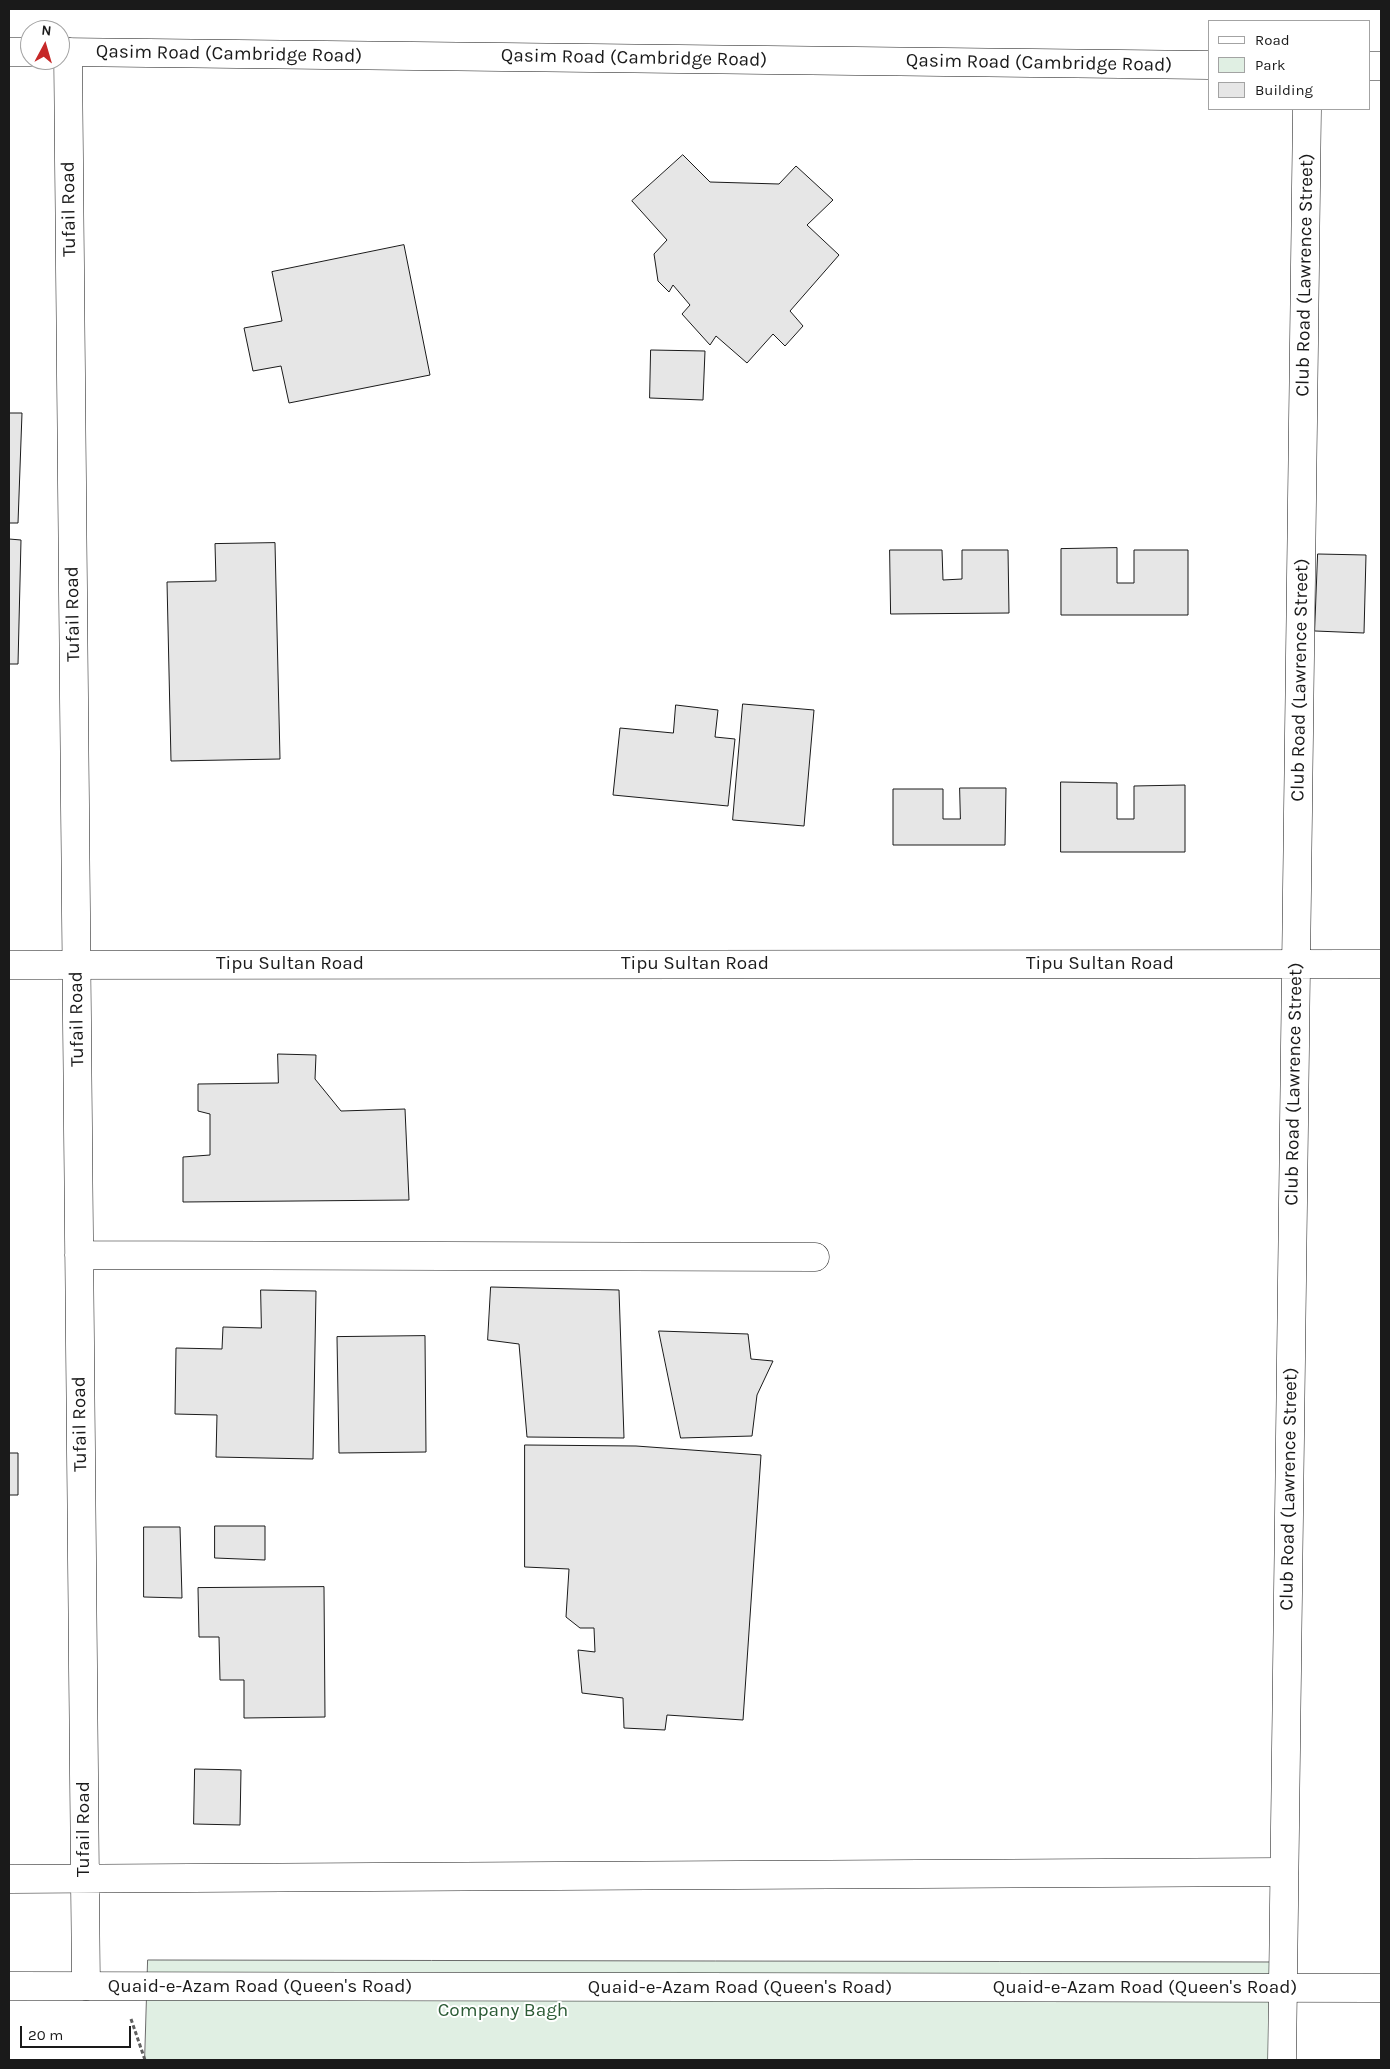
<!DOCTYPE html>
<html>
<head>
<meta charset="utf-8">
<style>
  body { margin:0 }
  #map { position:relative; width:1390px; height:2069px; overflow:hidden; background:#fff; font-family:Karla,sans-serif }
  canvas { display:block }
  .frame { position:absolute; inset:0; border:10px solid #1a1a1a; pointer-events:none }
  .legend { position:absolute; left:1208px; top:20px; width:162px; height:90px; box-sizing:border-box; background:#fff; border:1px solid #a3a3a3; margin:0; padding:6px 9px; list-style:none; font-size:15px; color:#1a1a1a }
  .legend li { display:flex; align-items:center; gap:10px; height:25px }
  .legend b { width:25px; border:1px solid #a3a3a3 }
  .north { position:absolute; left:20px; top:20px; width:50px; height:50px; box-sizing:border-box; background:#fff; border:1px solid #a3a3a3; border-radius:50%; rotate:6deg; font-size:14px; font-weight:700; line-height:20px; text-align:center; color:#1a1a1a }
  .north::after { content:''; display:block; margin:auto; width:18px; height:22px; background:#c62828; clip-path:polygon(50% 0,100% 100%,50% 72%,0 100%) }
  .scale { position:absolute; left:20px; top:2026px; width:111px; height:22px; box-sizing:border-box; border:2px solid #1a1a1a; border-top:0; padding-left:6px; font-size:15px; line-height:18px; white-space:nowrap; color:#1a1a1a; -webkit-text-stroke:4px #fff; paint-order:stroke }
</style>
</head>
<body>
<div id="map">
<canvas width="1390" height="2069"></canvas>
<div class="frame"></div>
<ul class="legend">
<li><b style="height:6px;background:#fff"></b>Road</li>
<li><b style="height:14px;background:#e0efe3"></b>Park</li>
<li><b style="height:14px;background:#e6e6e6"></b>Building</li>
</ul>
<div class="north">N</div>
<div class="scale">20 m</div>
</div>
<script>
const context = document.querySelector('canvas').getContext('2d');
context.lineJoin = 'round';
function fillPath(path, color) { context.fillStyle = color; context.fill(path, 'evenodd'); }
function trace(path, color, width, dash) { context.strokeStyle = color; context.lineWidth = width; context.lineCap = dash ? 'butt' : 'round'; context.setLineDash(dash || []); context.stroke(path); }
function write(font, color, halo, rows, align = 'center') {
  context.font = font + ' Karla,sans-serif'; context.lineWidth = 4; context.setLineDash([]); context.textBaseline = 'middle'; context.strokeStyle = halo; context.fillStyle = color; for (const [text, x, y, turn = 0] of rows) {
    context.save(); context.translate(x, y); context.rotate((+turn || 0) * Math.PI / 180); context.textAlign = isNaN(turn) ? turn : align; if (halo) context.strokeText(text, 0, 0); context.fillText(text, 0, 0); context.restore();
  }
}
const green = new Path2D(`
  M 148,1960 L 1283,1962 L 1282,2060 L 145,2060 Z`);
const building = new Path2D(`
  M 683,155 L 710,182 L 779,184 L 796,166 L 833,200 L 807,225 L 839,255 L 790,311 L 803,326 L 785,346 L 773,334 L 747,363 L 716,336 L 710,345 L 682,314 L 690,305 L 673,285 L 669,292 L 658,281 L 654,254 L 667,240 L 632,201 Z
  M 404,245 L 430,375 L 289,403 L 281,366 L 253,371 L 244,328 L 282,321 L 272,272 Z
  M 651,350 L 705,351 L 703,400 L 650,398 Z
  M 9,413 L 22,413 L 18,523 L 9,523 Z
  M 9,539 L 21,540 L 18,664 L 9,664 Z
  M 275,543 L 280,759 L 171,761 L 167,582 L 216,581 L 215,544 Z
  M 1117,548 L 1117,583 L 1134,583 L 1134,550 L 1188,550 L 1188,615 L 1061,615 L 1061,549 Z
  M 890,550 L 942,550 L 943,580 L 962,579 L 962,550 L 1008,550 L 1009,613 L 891,614 Z
  M 1318,554 L 1366,555 L 1364,633 L 1315,631 Z
  M 743,704 L 814,710 L 804,826 L 733,820 Z
  M 676,705 L 718,710 L 715,737 L 735,739 L 728,806 L 613,795 L 620,728 L 673,733 Z
  M 1061,782 L 1117,783 L 1117,819 L 1134,819 L 1134,786 L 1185,785 L 1185,852 L 1061,852 Z
  M 960,788 L 1006,788 L 1005,845 L 893,845 L 893,789 L 943,789 L 943,819 L 960,819 Z
  M 278,1054 L 316,1055 L 315,1079 L 341,1111 L 405,1109 L 409,1200 L 183,1202 L 183,1157 L 210,1155 L 210,1114 L 198,1111 L 198,1084 L 278,1083 Z
  M 491,1287 L 619,1290 L 624,1438 L 527,1437 L 519,1344 L 488,1340 Z
  M 261,1290 L 316,1291 L 313,1459 L 216,1457 L 217,1415 L 175,1414 L 176,1348 L 222,1349 L 223,1327 L 261,1328 Z
  M 659,1331 L 748,1334 L 751,1359 L 773,1361 L 757,1395 L 752,1436 L 681,1438 Z
  M 425,1336 L 426,1452 L 339,1453 L 337,1337 Z
  M 525,1445 L 636,1446 L 761,1455 L 743,1720 L 667,1715 L 665,1730 L 624,1728 L 623,1698 L 582,1693 L 578,1650 L 595,1652 L 594,1628 L 580,1628 L 566,1617 L 569,1569 L 525,1567 Z
  M 9,1453 L 18,1453 L 18,1495 L 9,1495 Z
  M 215,1526 L 265,1526 L 265,1560 L 215,1558 Z
  M 144,1527 L 180,1527 L 182,1598 L 144,1597 Z
  M 324,1587 L 325,1717 L 244,1718 L 244,1680 L 220,1680 L 219,1637 L 199,1637 L 198,1588 Z
  M 195,1769 L 241,1770 L 240,1825 L 194,1824 Z`);
const path = new Path2D(`
  M 131,2019 L 145,2060`);
const minor = new Path2D(`
  M 68,52 L 86,1986
  M 79,1255 L 815,1257
  M 9,1879 L 1284,1872`);
const tertiary = new Path2D(`
  M 9,965 L 1381,964
  M 1282,2060 L 1307,109`);
const secondary = new Path2D(`
  M 9,52 L 30,52
  M 60,52 L 1209,65
  M 1369,66 L 1381,66
  M 9,1986 L 1381,1988`);
const streetNames = [
  ["Qasim Road (Cambridge Road)",229,54,1],
  ["Qasim Road (Cambridge Road)",634,58,1],
  ["Qasim Road (Cambridge Road)",1039,63,1],
  ["Tufail Road",69,209,-91],
  ["Club Road (Lawrence Street)",1305,275,-89],
  ["Tufail Road",73,614,-91],
  ["Club Road (Lawrence Street)",1300,680,-89],
  ["Tipu Sultan Road",290,964],
  ["Tipu Sultan Road",695,964],
  ["Tipu Sultan Road",1100,964],
  ["Tufail Road",77,1019,-91],
  ["Club Road (Lawrence Street)",1294,1084,-89],
  ["Tufail Road",80,1424,-91],
  ["Club Road (Lawrence Street)",1289,1489,-89],
  ["Tufail Road",84,1829,-90],
  ["Quaid-e-Azam Road (Queen's Road)",260,1987],
  ["Quaid-e-Azam Road (Queen's Road)",740,1988],
  ["Quaid-e-Azam Road (Queen's Road)",1145,1988]
];
const parkNames = [
  ["Company Bagh",503,2011]
];
fillPath(green, '#e0efe3');
trace(green, '#6a6a6a', 1);
fillPath(building, '#e6e6e6');
trace(building, '#1a1a1a', 1);
trace(minor, '#1a1a1a', 29);
trace(tertiary, '#1a1a1a', 29);
trace(secondary, '#1a1a1a', 29);
trace(path, '#5f5f5f', 3, [4, 2.5]);
trace(minor, '#fff', 28);
trace(tertiary, '#fff', 28);
trace(secondary, '#fff', 28);
write('19px', '#1a1a1a', '#fff', streetNames);
write('19px', '#2b5a34', '#fff', parkNames);
</script>
</body>
</html>
